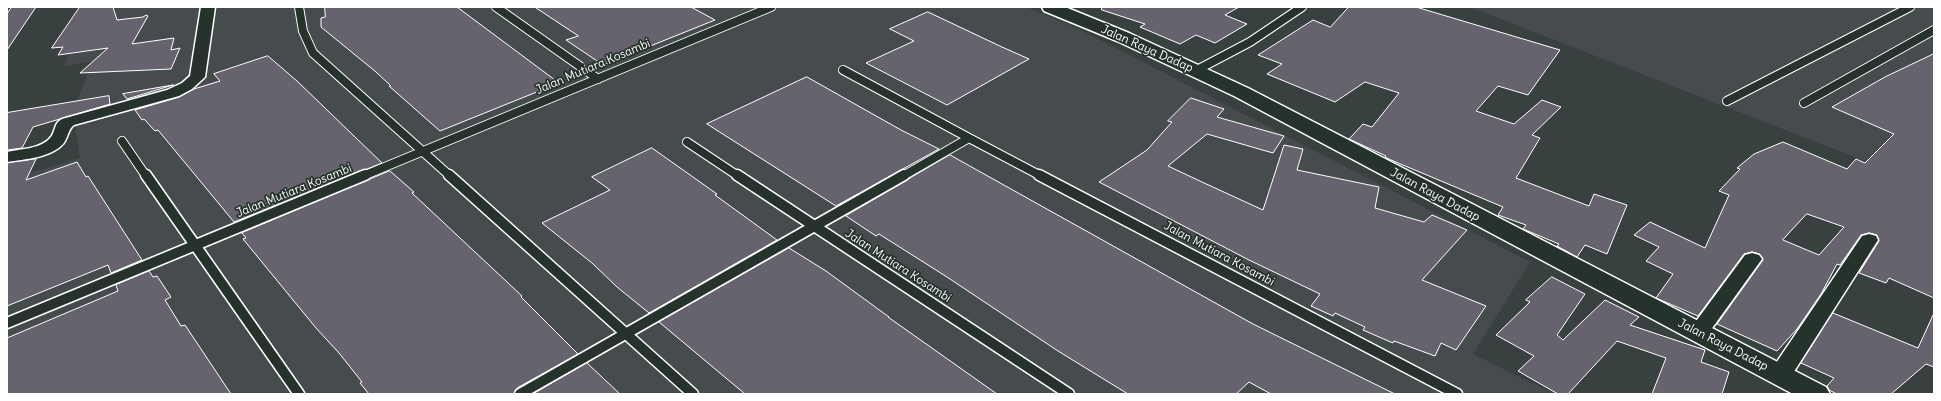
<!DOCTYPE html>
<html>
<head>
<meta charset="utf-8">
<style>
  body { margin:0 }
  #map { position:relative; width:1941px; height:401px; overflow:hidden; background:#394140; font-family:Delius,sans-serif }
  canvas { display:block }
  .frame { position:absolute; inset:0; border:8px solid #fff; pointer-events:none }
</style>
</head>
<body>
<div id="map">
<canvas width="1941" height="401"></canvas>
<div class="frame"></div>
</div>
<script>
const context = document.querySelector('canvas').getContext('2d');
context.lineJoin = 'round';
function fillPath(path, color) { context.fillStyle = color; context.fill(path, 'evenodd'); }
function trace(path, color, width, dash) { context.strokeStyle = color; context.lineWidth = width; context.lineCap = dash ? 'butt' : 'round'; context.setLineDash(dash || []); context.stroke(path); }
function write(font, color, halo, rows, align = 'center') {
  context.font = font + ' Delius,sans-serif'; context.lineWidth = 3.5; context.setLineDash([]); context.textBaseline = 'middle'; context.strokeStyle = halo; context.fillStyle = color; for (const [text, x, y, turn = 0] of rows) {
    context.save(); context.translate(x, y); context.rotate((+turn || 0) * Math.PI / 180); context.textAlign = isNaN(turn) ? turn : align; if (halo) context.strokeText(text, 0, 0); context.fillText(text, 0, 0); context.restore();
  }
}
const built = new Path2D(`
  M 93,7 L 1026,7 L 1075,27 L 1530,262 L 1473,354 L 1554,394 L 7,394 L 7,180 L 80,158 L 73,111 L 93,61 L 63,66 Z
  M 1470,7 L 1934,7 L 1934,188 Z`);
const building = new Path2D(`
  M 12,7 L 36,7 L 7,50 L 7,14 Z
  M 80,7 L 113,7 L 117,20 L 143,17 L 146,15 L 148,16 L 132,44 L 174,38 L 171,50 L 180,48 L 171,69 L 80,73 L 108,48 L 58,55 L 63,47 L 52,48 Z
  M 325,7 L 457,7 L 559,83 L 440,131 L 389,86 L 391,86 L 376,72 L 321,27 L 321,18 L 325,17 Z
  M 535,7 L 691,7 L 715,20 L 603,65 L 566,40 L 578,36 Z
  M 1102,7 L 1239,7 L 1225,15 L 1247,24 L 1215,43 L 1196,35 L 1180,44 L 1140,27 L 1145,24 L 1102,10 Z
  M 1349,7 L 1416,7 L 1560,50 L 1528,95 L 1498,86 L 1476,111 L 1514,124 L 1542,100 L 1561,107 L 1532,135 L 1540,138 L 1516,178 L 1589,206 L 1594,194 L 1627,205 L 1607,254 L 1585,245 L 1577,257 L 1557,246 L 1559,244 L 1523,229 L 1526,225 L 1498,215 L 1503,207 L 1391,160 L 1385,157 L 1386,156 L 1349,139 L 1363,124 L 1372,127 L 1399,93 L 1365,82 L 1335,102 L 1267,74 L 1282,64 L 1258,55 L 1313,20 L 1330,27 Z
  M 928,12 L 1002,47 L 1029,59 L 947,105 L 866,63 L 914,41 L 890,29 Z
  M 1934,54 L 1934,298 L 1889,278 L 1886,283 L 1859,273 L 1879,241 L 1877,235 L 1869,233 L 1861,235 L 1840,265 L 1837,264 L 1821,294 L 1797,329 L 1777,351 L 1717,324 L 1763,260 L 1759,254 L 1752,252 L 1744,254 L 1698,316 L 1656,298 L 1673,274 L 1646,261 L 1659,247 L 1634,235 L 1650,222 L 1705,248 L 1729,195 L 1719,191 L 1740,169 L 1737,168 L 1754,154 L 1783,142 L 1847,169 L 1856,159 L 1865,163 L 1894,134 L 1832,107 L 1885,77 ZM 1807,214 L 1844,227 L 1819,255 L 1783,240 Z
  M 268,56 L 297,81 L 382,163 L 234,222 L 158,130 L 155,131 L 144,119 L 142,120 L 135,110 L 179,97 L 194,89 L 220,81 L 214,74 Z
  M 807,77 L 901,130 L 939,149 L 836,206 L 707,124 Z
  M 173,85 L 127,99 L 123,94 Z
  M 109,96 L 110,104 L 33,127 L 22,148 L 7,150 L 7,113 Z
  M 1191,98 L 1224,109 L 1217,117 L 1284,136 L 1273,153 L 1207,134 L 1168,166 L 1202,182 L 1263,210 L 1284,145 L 1303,149 L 1297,170 L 1379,187 L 1375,208 L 1424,222 L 1432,215 L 1467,230 L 1422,280 L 1486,306 L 1456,350 L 1441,343 L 1435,356 L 1394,341 L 1393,343 L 1363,330 L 1365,327 L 1335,313 L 1333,316 L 1311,306 L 1320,294 L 1249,260 L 1099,182 L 1147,150 L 1172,122 L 1168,121 Z
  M 652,148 L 717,194 L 715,195 L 777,240 L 649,313 L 617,287 L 592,263 L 542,223 L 610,190 L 592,177 Z
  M 950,155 L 1253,324 L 1395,394 L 1271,394 L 1249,382 L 1236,394 L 1128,394 L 1058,351 L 947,277 L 879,234 L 876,236 L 846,216 Z
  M 36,159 L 26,180 L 77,162 L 86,177 L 88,176 L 142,260 L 111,273 L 108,265 L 7,306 L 7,163 Z
  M 390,171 L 414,192 L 412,193 L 522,296 L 521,297 L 578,354 L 517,388 L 514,394 L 369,394 L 360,383 L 362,382 L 339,353 L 316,328 L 243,239 L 246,238 L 242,233 Z
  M 789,248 L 826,271 L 889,317 L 888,317 L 997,394 L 745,394 L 659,322 Z
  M 149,271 L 153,277 L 157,276 L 171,297 L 165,300 L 181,326 L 185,325 L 231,394 L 7,394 L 7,338 L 118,291 L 116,285 Z
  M 1552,277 L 1585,294 L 1557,335 L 1563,340 L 1605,300 L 1639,317 L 1630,325 L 1705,350 L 1701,362 L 1729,372 L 1722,394 L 1652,394 L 1666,358 L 1617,341 L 1568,394 L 1558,394 L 1518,371 L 1534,356 L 1496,335 L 1530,302 L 1526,300 Z
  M 1833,313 L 1918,348 L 1934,313 L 1934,367 L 1926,364 L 1891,394 L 1837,394 L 1829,390 L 1827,386 L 1834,378 L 1801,363 Z
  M 587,363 L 620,394 L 533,394 Z`);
const serviceFar1 = new Path2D(`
  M 299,7 L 303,31 L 313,53 L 450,176
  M 496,7 L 598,79
  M 843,70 L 969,138 L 903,176
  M 1195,71 L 1250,42 L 1302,7
  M 1727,101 L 1910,7
  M 1804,103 L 1934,30
  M 969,138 L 1041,176
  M 122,141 L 146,176
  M 687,142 L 738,176
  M 363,176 L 771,7`);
const service = new Path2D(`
  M 146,175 L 299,394
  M 449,175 L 693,394
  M 737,175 L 1069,394
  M 1039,175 L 1457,394
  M 7,323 L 365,175
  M 520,394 L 904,175`);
const minor = new Path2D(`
  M 201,7 L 215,7 L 205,77 L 192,89 L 179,96 L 74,125 C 68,129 68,138 63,144 C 50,158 25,159 7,162 L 7,152 C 20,149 42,149 51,137 C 56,130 54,123 62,119 L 167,90 L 182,83 L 190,76 Z
  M 1869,234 L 1876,236 L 1878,240 L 1788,381 L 1780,383 L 1772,381 L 1769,375 L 1772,369 L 1862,236 Z
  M 1752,253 L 1759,255 L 1762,259 L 1705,338 L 1698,340 L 1691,338 L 1688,333 L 1691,328 L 1745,255 Z`);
const secondary = new Path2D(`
  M 1042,7 L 1065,7 L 1129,33 L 1248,88 L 1826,387 L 1830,394 L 1793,394 L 1234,96 L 1117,41 L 1044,11 Z`);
const streetNames = [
  ["Jalan Raya Dadap",1147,49,24],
  ["Jalan Mutiara Kosambi",593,67,-23],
  ["Jalan Mutiara Kosambi",294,191,-22],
  ["Jalan Raya Dadap",1435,195,28],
  ["Jalan Mutiara Kosambi",1219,254,28],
  ["Jalan Mutiara Kosambi",898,266,33],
  ["Jalan Raya Dadap",1723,345,27]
];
fillPath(built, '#464b4e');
fillPath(building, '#66636e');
trace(building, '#fff', 1);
trace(serviceFar1, '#fff', 10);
trace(service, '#fff', 13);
trace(minor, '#fff', 3);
trace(secondary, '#fff', 3);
trace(serviceFar1, '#26332d', 8);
trace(service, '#26332d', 10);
fillPath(minor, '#26332d');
fillPath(secondary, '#26332d');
write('12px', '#fff', '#26332d', streetNames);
</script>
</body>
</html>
